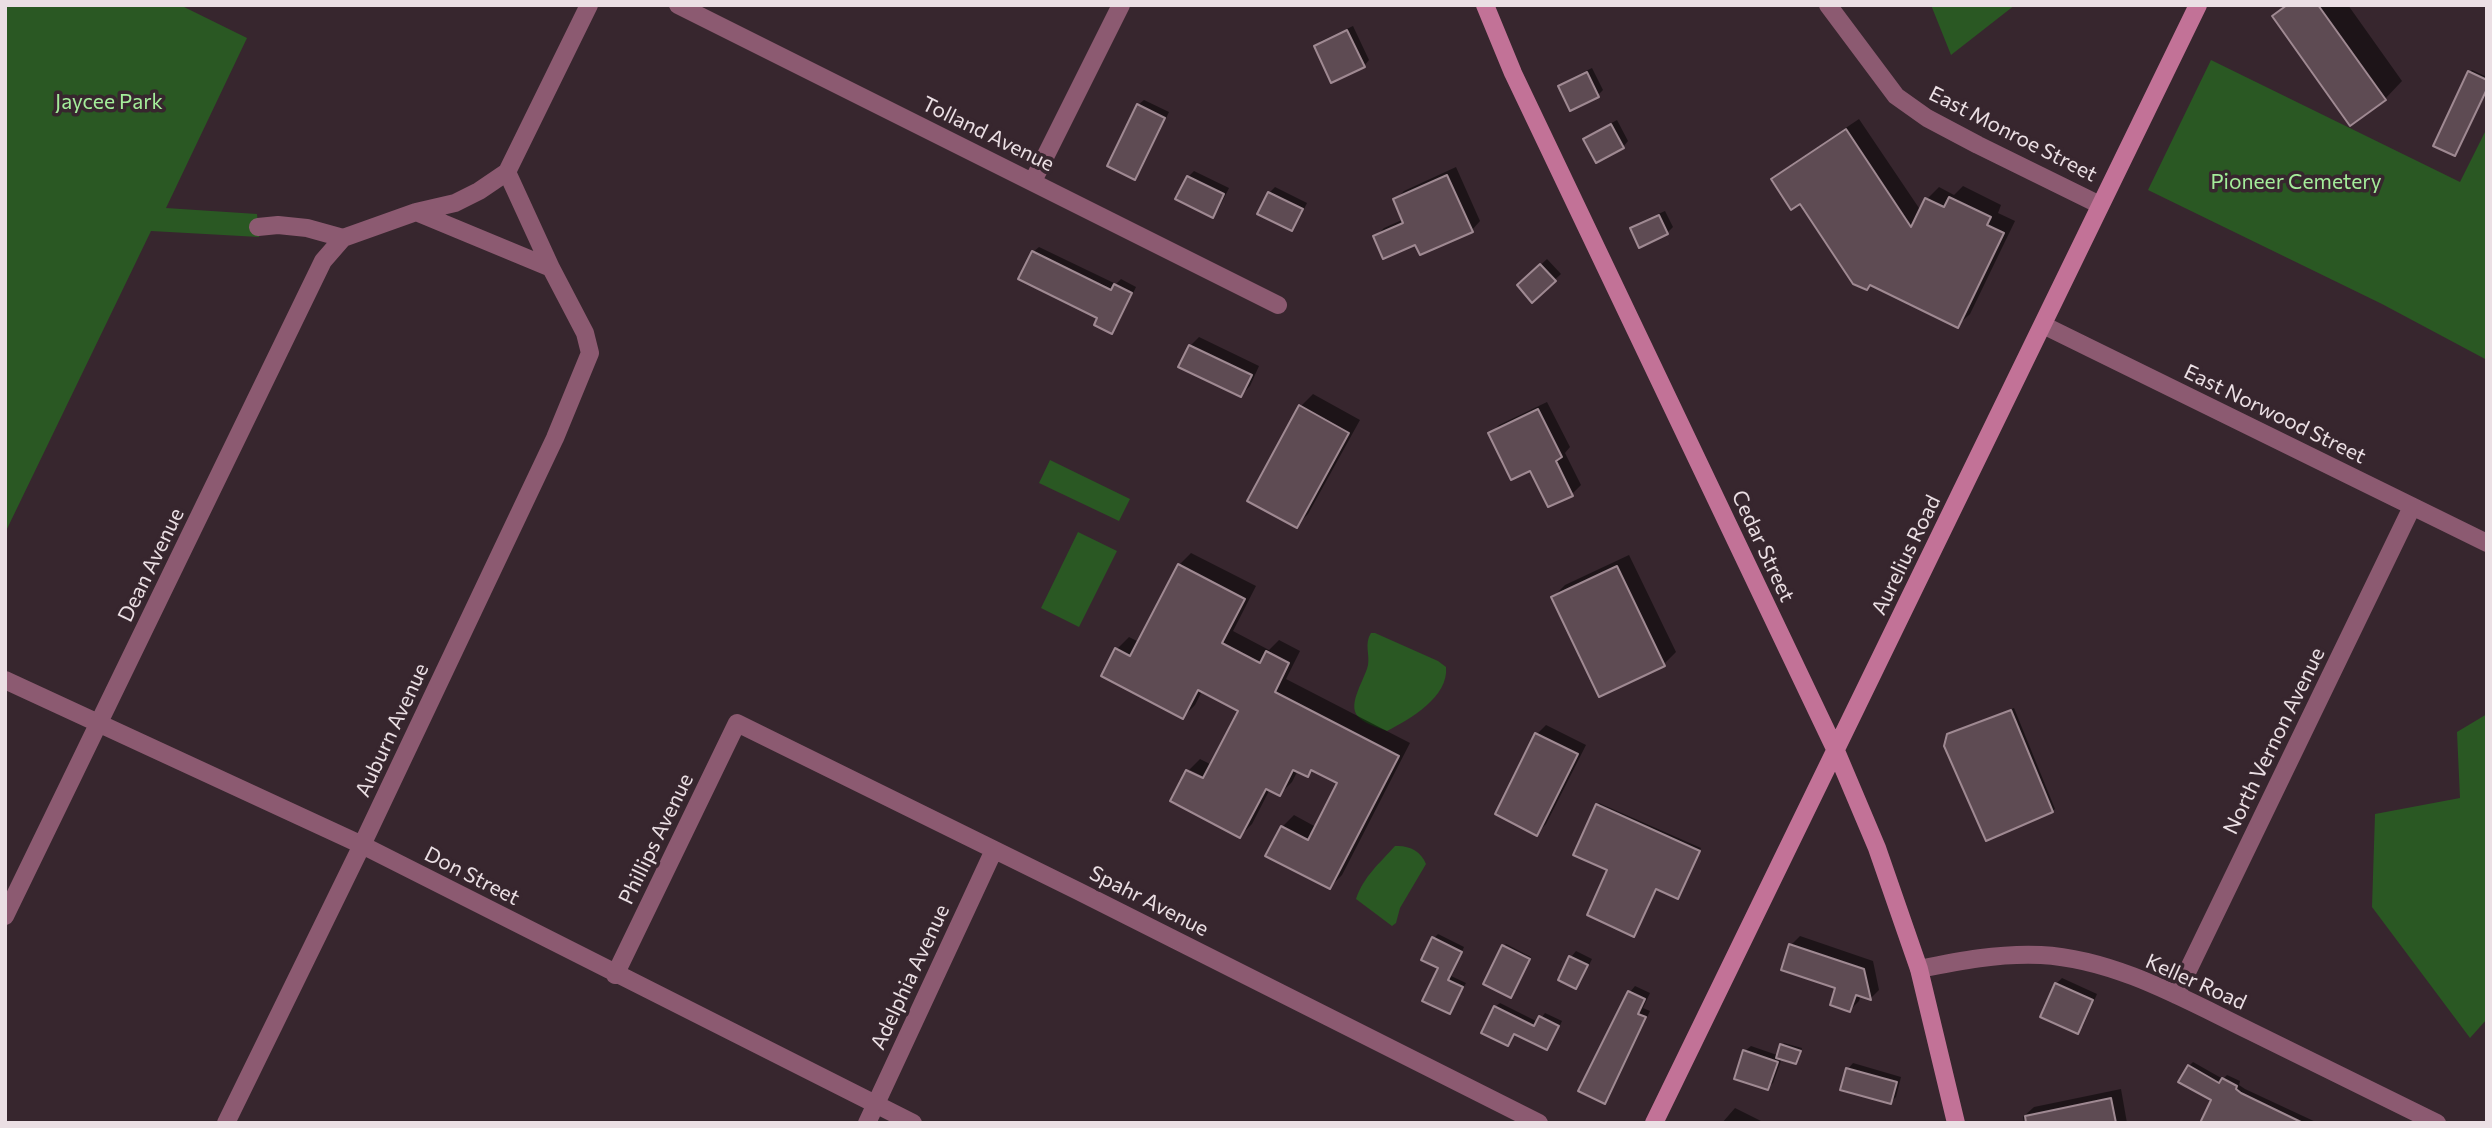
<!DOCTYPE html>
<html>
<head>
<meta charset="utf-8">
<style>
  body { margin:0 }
  #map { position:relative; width:2492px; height:1128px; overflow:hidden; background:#37262e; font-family:Commissioner,sans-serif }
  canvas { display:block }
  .frame { position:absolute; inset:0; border:7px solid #ebdfe4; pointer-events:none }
</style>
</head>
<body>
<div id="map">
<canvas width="2492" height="1128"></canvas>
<div class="frame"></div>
</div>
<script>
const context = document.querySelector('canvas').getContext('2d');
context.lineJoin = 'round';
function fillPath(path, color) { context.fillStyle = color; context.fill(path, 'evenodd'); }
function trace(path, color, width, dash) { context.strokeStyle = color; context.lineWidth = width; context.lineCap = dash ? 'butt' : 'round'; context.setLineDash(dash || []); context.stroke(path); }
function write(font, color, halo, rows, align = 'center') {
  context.font = font + ' Commissioner,sans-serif'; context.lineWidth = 7; context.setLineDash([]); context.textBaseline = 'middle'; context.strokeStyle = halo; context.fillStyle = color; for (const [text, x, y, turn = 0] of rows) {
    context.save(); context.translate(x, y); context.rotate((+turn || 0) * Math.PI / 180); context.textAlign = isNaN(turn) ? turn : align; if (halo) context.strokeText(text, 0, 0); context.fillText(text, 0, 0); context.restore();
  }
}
const green = new Path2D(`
  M 5,5 L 180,5 L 247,38 L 166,208 L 257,214 L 259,237 L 151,231 L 5,533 Z
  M 1931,5 L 2015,5 L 1951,55 Z
  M 2211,60 L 2460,182 L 2487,128 L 2487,360 L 2382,304 L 2148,190 Z
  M 1050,460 L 1130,499 L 1119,521 L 1039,483 Z
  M 1078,532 L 1117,551 L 1079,627 L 1041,608 Z
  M 1371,633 L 1375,633 L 1438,661 L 1446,667 C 1449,697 1410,719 1387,731 C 1353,719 1347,714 1362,681 C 1364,676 1367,670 1368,665 C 1370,654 1364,644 1371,633 Z
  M 2487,714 L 2487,1019 L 2470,1038 L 2372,907 L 2375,814 L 2460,798 L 2457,732 Z
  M 1395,846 C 1409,845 1421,851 1426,864 L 1400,908 L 1396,923 L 1392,926 L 1356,899 C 1364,876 1379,864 1395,846 Z`);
const shadow = new Path2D(`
  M 2285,5 L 2348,5 L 2402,81 L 2385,99 L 2274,16 Z
  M 1353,26 L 1369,60 L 1364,66 L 1316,46 L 1321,41 Z
  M 1592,68 L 1603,90 L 1598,95 L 1560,87 L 1566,81 Z
  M 2472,70 L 2487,77 L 2487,89 L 2469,72 Z
  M 1144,100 L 1169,112 L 1140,172 L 1134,178 L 1138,105 Z
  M 1859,119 L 1921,211 L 1927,199 L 1939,187 L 1954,195 L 1963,186 L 2001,205 L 1998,213 L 2015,221 L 1970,314 L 1957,326 L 1871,284 L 1867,288 L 1800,202 L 1774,180 L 1786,168 Z
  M 1617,120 L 1628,141 L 1623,147 L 1585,139 L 1591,134 Z
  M 1456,167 L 1480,221 L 1472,230 L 1416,243 L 1375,237 L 1384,228 L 1404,219 L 1395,200 L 1404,191 Z
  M 1194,171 L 1229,188 L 1218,210 L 1213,216 L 1188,177 Z
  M 1275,187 L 1307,203 L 1297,223 L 1292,229 L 1269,193 Z
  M 1665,211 L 1673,227 L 1667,233 L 1632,229 L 1638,223 Z
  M 1039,247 L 1116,284 L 1121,279 L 1136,287 L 1117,326 L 1112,331 L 1033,252 Z
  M 1547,259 L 1561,274 L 1533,300 L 1519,285 Z
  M 1199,337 L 1259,366 L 1250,386 L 1241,395 L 1190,346 Z
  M 1313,394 L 1360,420 L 1308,514 L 1296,526 L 1301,406 Z
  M 1547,402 L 1570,447 L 1565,453 L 1581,485 L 1572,494 L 1531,468 L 1491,433 L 1499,425 Z
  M 1191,553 L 1256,586 L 1233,631 L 1269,650 L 1279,640 L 1300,651 L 1286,679 L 1410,743 L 1342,875 L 1330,887 L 1268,855 L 1282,827 L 1294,815 L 1316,827 L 1339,782 L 1313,769 L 1307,775 L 1298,770 L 1292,782 L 1280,794 L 1270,789 L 1252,824 L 1240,836 L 1172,801 L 1188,771 L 1200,759 L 1212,765 L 1240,710 L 1202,691 L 1195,705 L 1183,717 L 1103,675 L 1117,649 L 1129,637 L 1139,642 L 1179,565 ZM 1190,770 L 1212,781 L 1210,784 L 1190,773 Z
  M 1629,555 L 1676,652 L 1664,664 L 1553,597 L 1565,585 Z
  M 2014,708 L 2055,809 L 2052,811 L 1949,735 Z
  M 1546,725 L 1586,745 L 1546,824 L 1537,833 L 1537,734 Z
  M 1599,803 L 1701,848 L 1680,895 L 1678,897 L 1657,887 L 1634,934 L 1610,869 L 1597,805 Z
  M 1438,934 L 1464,947 L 1451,976 L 1466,983 L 1449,1012 L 1434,938 Z
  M 1800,936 L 1873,961 L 1879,990 L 1871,998 L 1861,995 L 1859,1001 L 1850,1010 L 1837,987 L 1791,945 Z
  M 1506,944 L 1531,957 L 1513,993 L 1503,946 Z
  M 1576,951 L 1592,959 L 1581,981 L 1576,987 L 1560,979 L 1571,957 Z
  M 2062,978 L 2097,994 L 2083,1026 L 2077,1031 L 2056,984 Z
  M 1635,986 L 1650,993 L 1643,1008 L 1650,1011 L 1610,1096 L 1605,1102 L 1581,1090 L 1630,992 Z
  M 1500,1003 L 1538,1022 L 1545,1013 L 1562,1021 L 1551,1044 L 1546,1048 L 1515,1033 L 1508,1044 L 1495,1007 Z
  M 1784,1043 L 1802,1048 L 1798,1060 L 1796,1062 L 1782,1058 L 1773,1083 L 1767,1088 L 1745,1051 L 1751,1046 L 1777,1055 Z
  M 2193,1062 L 2223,1079 L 2227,1075 L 2240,1081 L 2239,1085 L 2245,1089 L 2318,1123 L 2213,1123 L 2213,1100 L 2189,1066 Z
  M 1853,1063 L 1901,1077 L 1896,1097 L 1890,1103 L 1848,1069 Z
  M 2121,1089 L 2127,1123 L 2024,1123 L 2023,1117 L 2034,1107 Z
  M 1735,1108 L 1765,1123 L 1722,1123 Z`);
const building = new Path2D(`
  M 2287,5 L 2318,5 L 2386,100 L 2350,126 L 2272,16 Z
  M 1347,30 L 1365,67 L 1331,83 L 1314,46 Z
  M 2468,71 L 2487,80 L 2487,89 L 2455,156 L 2433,146 Z
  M 1587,72 L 1599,97 L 1570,111 L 1558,86 Z
  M 1137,104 L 1165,118 L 1135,180 L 1107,166 Z
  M 1611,124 L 1624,148 L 1596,163 L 1583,139 Z
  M 1846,129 L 1911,227 L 1925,198 L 1944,207 L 1949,197 L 1991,217 L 1987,225 L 2004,233 L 1958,328 L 1870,285 L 1867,290 L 1853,284 L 1800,204 L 1791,210 L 1771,179 Z
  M 1447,175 L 1473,232 L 1420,255 L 1415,245 L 1383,259 L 1373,236 L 1403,223 L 1393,199 Z
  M 1187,176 L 1224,194 L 1213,218 L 1175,199 Z
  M 1268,192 L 1303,209 L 1292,231 L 1257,214 Z
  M 1659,215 L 1668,234 L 1639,248 L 1630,228 Z
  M 1032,251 L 1111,290 L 1114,284 L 1132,293 L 1112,334 L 1094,325 L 1097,318 L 1018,279 Z
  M 1540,264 L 1556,281 L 1532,303 L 1517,285 Z
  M 1189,345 L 1252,375 L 1241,397 L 1178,367 Z
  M 1299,405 L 1349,433 L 1297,528 L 1247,501 Z
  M 1538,409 L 1562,457 L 1556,461 L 1573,496 L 1548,507 L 1530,471 L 1511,480 L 1488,433 Z
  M 1178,564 L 1245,599 L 1222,643 L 1260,663 L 1266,651 L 1289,663 L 1275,692 L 1399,756 L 1330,889 L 1265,856 L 1281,826 L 1308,840 L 1337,783 L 1311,770 L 1308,777 L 1293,770 L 1280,796 L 1266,789 L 1240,838 L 1170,801 L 1186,770 L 1203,778 L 1238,711 L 1198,690 L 1183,719 L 1101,676 L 1115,648 L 1130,656 Z
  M 1617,566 L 1665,666 L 1599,697 L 1551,597 Z
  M 2011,710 L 2053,812 L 1986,841 L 1944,746 L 1947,734 Z
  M 1535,733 L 1578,754 L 1537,836 L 1495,814 Z
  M 1596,804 L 1700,851 L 1678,899 L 1656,889 L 1634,937 L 1587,915 L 1607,870 L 1573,855 Z
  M 1432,937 L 1462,952 L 1448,980 L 1463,987 L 1450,1014 L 1422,1001 L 1438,968 L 1421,960 Z
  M 1789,944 L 1864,969 L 1871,1000 L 1856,995 L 1850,1012 L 1830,1005 L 1835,988 L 1781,970 Z
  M 1502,945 L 1530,959 L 1511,998 L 1483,984 Z
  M 1569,956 L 1588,965 L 1576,989 L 1558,980 Z
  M 2055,983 L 2093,1000 L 2078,1034 L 2040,1017 Z
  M 1628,991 L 1645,999 L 1638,1014 L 1646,1017 L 1605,1104 L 1578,1091 Z
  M 1494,1006 L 1534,1026 L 1539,1016 L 1559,1026 L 1547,1050 L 1514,1034 L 1508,1046 L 1481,1033 Z
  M 1780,1044 L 1801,1051 L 1796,1064 L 1776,1058 Z
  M 1743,1050 L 1778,1062 L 1768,1090 L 1734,1079 Z
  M 2188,1065 L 2219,1083 L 2222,1078 L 2237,1086 L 2236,1089 L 2241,1093 L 2303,1123 L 2200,1123 L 2211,1100 L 2178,1082 Z
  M 1846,1068 L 1897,1082 L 1891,1104 L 1840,1090 Z
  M 2111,1098 L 2116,1123 L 2026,1123 L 2025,1116 Z`);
const street = new Path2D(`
  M 678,5 L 1278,305
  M 1828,5 L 1896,96 L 1927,118 L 1978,145 L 2100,205
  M 507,172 L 551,268
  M 1033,181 L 1121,5
  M 258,227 L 278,225 L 307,228 L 343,238 L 416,212 L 455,203 L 479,191 L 507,172 L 589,5
  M 2043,325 L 2487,543
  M 5,680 L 362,845 L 913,1123
  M 5,916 L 323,261 L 343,238
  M 1919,969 C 1959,961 1999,953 2041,955 C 2115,959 2184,999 2250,1031 C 2312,1062 2375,1092 2437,1123
  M 615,975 L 737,723 L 1078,891 L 1539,1123
  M 2176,995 L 2412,507
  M 226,1123 L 362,845 L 555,438 L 590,353 L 585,333 L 551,268 L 416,212
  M 867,1123 L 994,850`);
const secondary = new Path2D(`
  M 1485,5 L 1513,73 L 1836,751 L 1877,848 L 1919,969 L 1956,1123
  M 1654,1123 L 2198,5`);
const parkNames = [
  ["Jaycee Park",109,102],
  ["Pioneer Cemetery",2296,182]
];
const streetNames = [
  ["Tolland Avenue",988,134,26],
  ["East Monroe Street",2013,134,27],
  ["East Norwood Street",2275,414,26],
  ["Cedar Street",1763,546,65],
  ["Aurelius Road",1906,555,-64],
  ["Dean Avenue",151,565,-64],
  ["Auburn Avenue",392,730,-65],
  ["North Vernon Avenue",2274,741,-64],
  ["Phillips Avenue",656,839,-64],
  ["Don Street",472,876,27],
  ["Spahr Avenue",1149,901,27],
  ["Adelphia Avenue",910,977,-65],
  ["Keller Road",2196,982,24]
];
fillPath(green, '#2a5823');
fillPath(shadow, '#0007');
fillPath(building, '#5e4b53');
trace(building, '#9f8992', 2);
trace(street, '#8c5a71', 18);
trace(secondary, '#c27297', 18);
write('21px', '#a4ed9a', '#37262e', parkNames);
write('21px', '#ebdfe4', '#37262e', streetNames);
</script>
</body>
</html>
